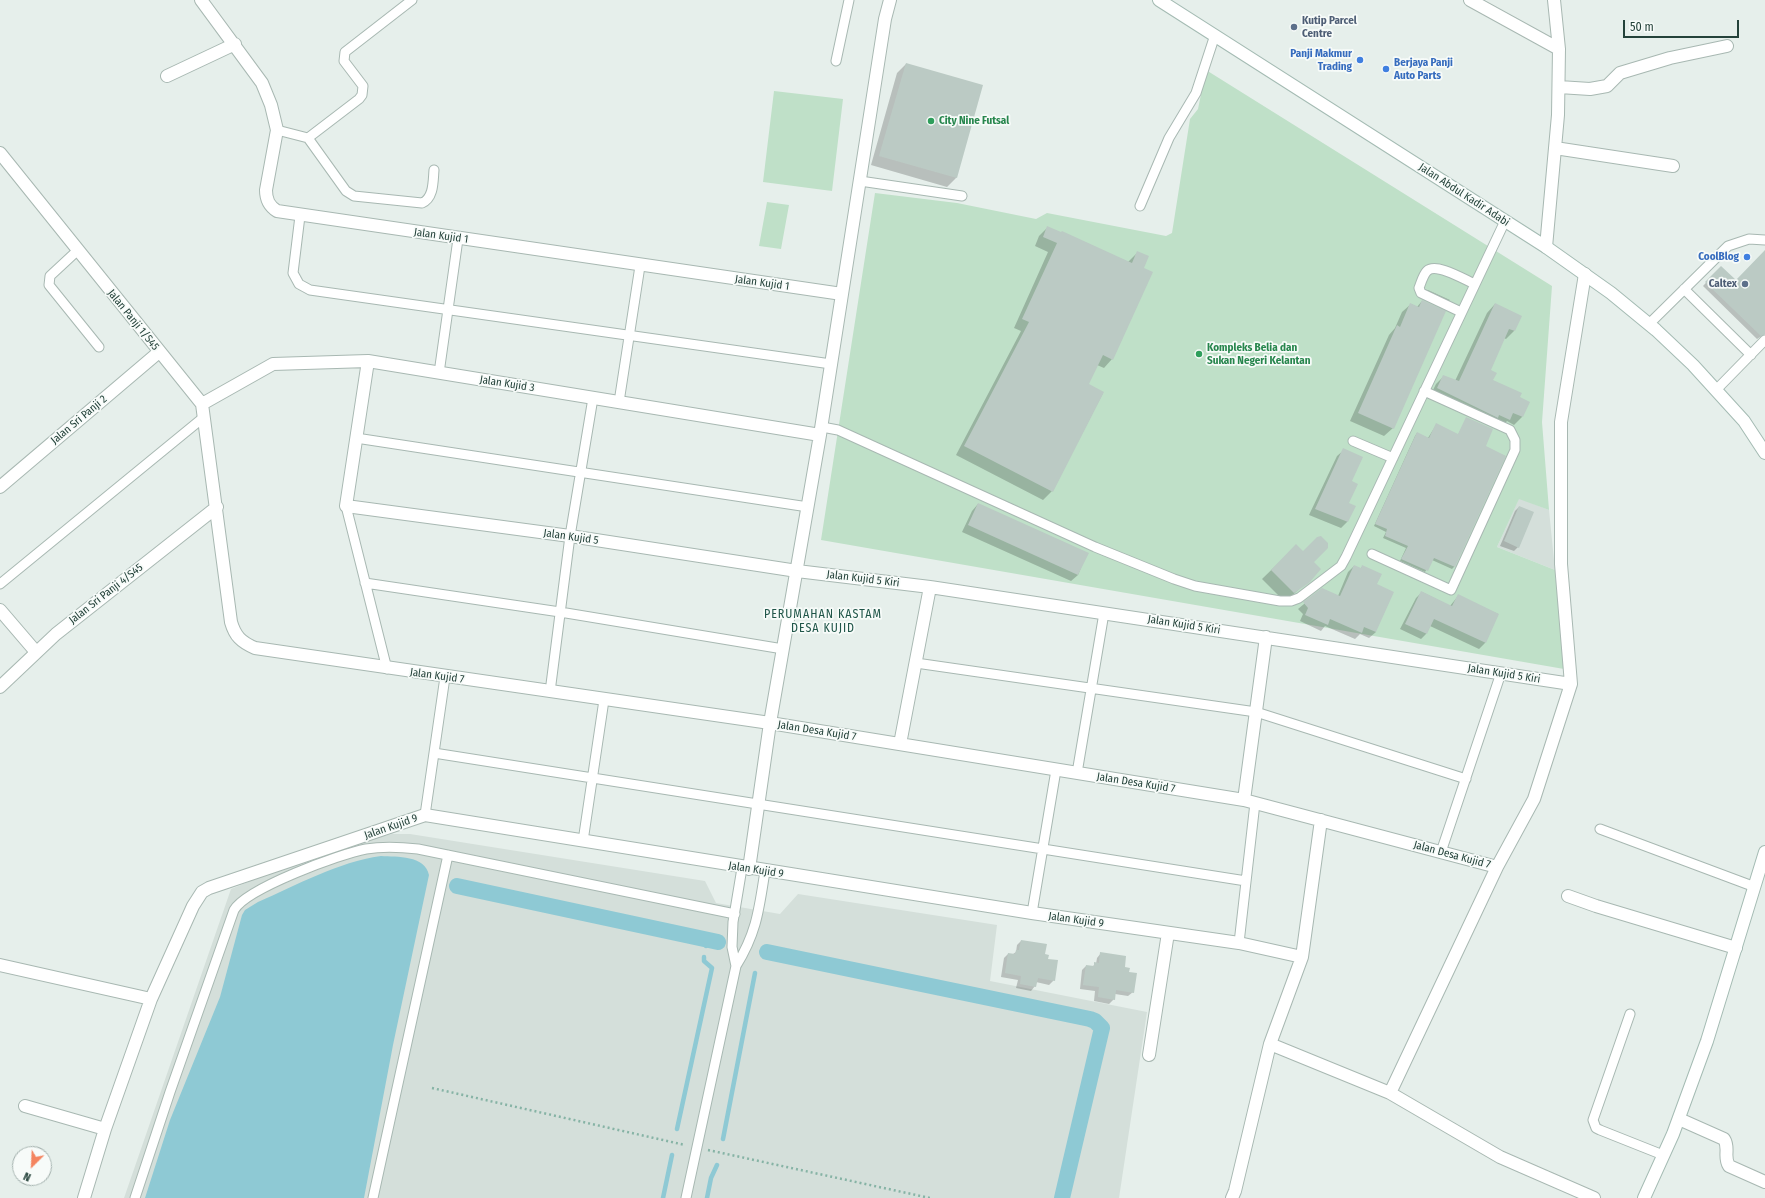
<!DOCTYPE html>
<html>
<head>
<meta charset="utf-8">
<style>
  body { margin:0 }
  #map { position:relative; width:1765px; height:1198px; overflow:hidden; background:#e6efeb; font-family:"Fira Sans Condensed",sans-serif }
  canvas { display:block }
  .north { position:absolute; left:12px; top:1146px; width:40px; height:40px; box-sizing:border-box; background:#f7fbf9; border:1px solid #a3b1ad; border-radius:50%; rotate:204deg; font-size:11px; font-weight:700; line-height:16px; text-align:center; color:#24423a }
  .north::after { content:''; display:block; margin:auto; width:14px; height:18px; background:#f4845f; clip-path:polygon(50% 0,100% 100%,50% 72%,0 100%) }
  .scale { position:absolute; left:1623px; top:20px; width:116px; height:18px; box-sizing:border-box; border:2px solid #24423a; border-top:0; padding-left:5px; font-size:12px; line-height:14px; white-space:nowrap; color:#24423a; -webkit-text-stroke:3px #f7fbf9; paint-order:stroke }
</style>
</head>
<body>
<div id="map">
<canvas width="1765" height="1198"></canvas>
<div class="north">N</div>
<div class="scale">50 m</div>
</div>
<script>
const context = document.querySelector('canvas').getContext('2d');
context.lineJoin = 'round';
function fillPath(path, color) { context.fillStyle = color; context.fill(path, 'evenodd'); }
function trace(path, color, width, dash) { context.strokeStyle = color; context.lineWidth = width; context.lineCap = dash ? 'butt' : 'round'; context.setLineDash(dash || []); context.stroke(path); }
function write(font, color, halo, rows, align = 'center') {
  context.font = font + ' "Fira Sans Condensed",sans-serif'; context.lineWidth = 3.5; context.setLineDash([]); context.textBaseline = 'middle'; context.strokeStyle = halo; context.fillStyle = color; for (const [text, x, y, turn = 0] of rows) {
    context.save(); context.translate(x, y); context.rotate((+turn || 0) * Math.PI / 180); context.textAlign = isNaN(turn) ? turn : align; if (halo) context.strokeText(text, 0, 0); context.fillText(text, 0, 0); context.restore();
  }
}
const built = new Path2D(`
  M 1519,498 L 1549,510 L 1555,570 L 1497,547 Z
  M 392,834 L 410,834 L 705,881 L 716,903 L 780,914 L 798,894 L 997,925 L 990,981 L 1147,1012 L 1119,1198 L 124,1198 L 231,889 L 310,857 L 347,845 Z`);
const green = new Path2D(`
  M 1206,70 L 1552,286 L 1542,422 L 1549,510 L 1519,499 L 1497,547 L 1555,570 L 1564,669 L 821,540 L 875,193 L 957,203 L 1036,219 L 1047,213 L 1166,236 L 1172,233 L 1190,119 L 1198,109 Z
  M 774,91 L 843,99 L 832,191 L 763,182 Z
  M 767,202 L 789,205 L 781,249 L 759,246 Z`);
const water = new Path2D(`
  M 381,856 C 397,857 425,855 429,875 L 393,1045 L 364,1198 L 145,1198 L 170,1120 L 220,997 L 242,915 L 245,910 L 258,902 C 297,885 338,862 381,856 Z`);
const shadow = new Path2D(`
  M 906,64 L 982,86 L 956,178 L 947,187 L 871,165 L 897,73 Z
  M 1047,228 L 1128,262 L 1138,252 L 1112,359 L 1104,368 L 1097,365 L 1087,384 L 1103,393 L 1052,491 L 1043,500 L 956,455 L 1021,331 L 1014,328 L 1048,252 L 1035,246 L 1039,236 Z
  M 1765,251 L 1765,334 L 1757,339 L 1703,286 L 1721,267 L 1736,281 Z
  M 1428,290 L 1450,300 L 1448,302 L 1427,291 Z
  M 1422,301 L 1393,428 L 1384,436 L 1350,421 L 1389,335 L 1395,328 L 1402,312 L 1411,304 L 1417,307 Z
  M 1495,304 L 1520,316 L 1514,331 L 1506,339 L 1504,338 L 1489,371 L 1492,380 L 1519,398 L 1522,417 L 1514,425 L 1507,421 L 1501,428 L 1492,423 L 1489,426 L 1430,396 L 1436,384 L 1444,376 L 1455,381 L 1487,313 Z
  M 1467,418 L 1484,447 L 1505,456 L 1454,567 L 1452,569 L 1432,560 L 1425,572 L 1400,561 L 1406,548 L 1383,538 L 1386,532 L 1374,526 L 1415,436 L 1417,433 L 1428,438 L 1436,425 L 1458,435 Z
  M 1344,450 L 1350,481 L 1347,504 L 1348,521 L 1341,528 L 1309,515 L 1337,456 Z
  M 978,504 L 1087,553 L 1078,575 L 1071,581 L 962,532 L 972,511 Z
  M 1519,507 L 1518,547 L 1514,551 L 1500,546 L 1515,511 Z
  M 1296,546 L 1312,562 L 1311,578 L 1285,602 L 1262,579 Z
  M 1354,566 L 1360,569 L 1362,567 L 1376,584 L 1376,632 L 1369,638 L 1360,634 L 1355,639 L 1325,626 L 1321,631 L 1300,621 L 1303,614 L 1298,609 L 1322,589 L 1338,596 L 1348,572 Z
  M 1422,592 L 1450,606 L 1458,596 L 1498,614 L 1485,643 L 1479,649 L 1430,626 L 1426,634 L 1421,639 L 1400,629 L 1416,598 Z
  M 1021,941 L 1044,955 L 1054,980 L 1049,985 L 1036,982 L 1035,986 L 1031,991 L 1016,988 L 1018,980 L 1001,977 L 1004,958 L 1008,954 L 1013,954 L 1016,952 L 1017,945 Z
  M 1101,953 L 1128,972 L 1133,992 L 1128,996 L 1115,994 L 1114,999 L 1109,1004 L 1094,1001 L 1095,991 L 1080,989 L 1082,970 L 1086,966 L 1091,967 L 1096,964 L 1097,958 Z`);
const stream = new Path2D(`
  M 706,946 L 707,939
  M 677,1129 L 712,968 L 704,961 L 704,957
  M 723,1139 L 755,973
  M 663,1198 L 672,1155
  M 707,1198 L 711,1178 L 717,1165`);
const canal = new Path2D(`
  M 457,886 L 718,942
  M 767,952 L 1090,1019 L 1095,1021 L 1102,1028 L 1101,1032 L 1062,1198`);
const building = new Path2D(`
  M 906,63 L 983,85 L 957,178 L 879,156 Z
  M 1047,226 L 1061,232 L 1062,231 L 1132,263 L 1137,251 L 1149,256 L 1144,268 L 1153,272 L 1113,360 L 1103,355 L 1089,384 L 1104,392 L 1053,492 L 964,446 L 1029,322 L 1022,319 L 1057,243 L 1043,237 Z
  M 1765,250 L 1765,334 L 1761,336 L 1705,282 L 1721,266 L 1736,280 Z
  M 1422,300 L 1446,311 L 1394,429 L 1358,413 L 1397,325 L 1400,327 L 1410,303 L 1419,307 Z
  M 1495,303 L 1522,316 L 1515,331 L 1509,329 L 1491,370 L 1497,373 L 1493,380 L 1522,393 L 1520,397 L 1530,402 L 1523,417 L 1513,413 L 1510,420 L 1499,415 L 1498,418 L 1437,388 L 1443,375 L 1459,381 Z
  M 1466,417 L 1493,429 L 1486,446 L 1506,456 L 1455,567 L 1434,558 L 1428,571 L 1401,559 L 1408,546 L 1385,536 L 1387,529 L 1375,524 L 1417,432 L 1429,438 L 1436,423 L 1458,434 Z
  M 1343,448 L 1363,457 L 1352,481 L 1358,484 L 1349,503 L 1356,506 L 1348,522 L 1315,509 Z
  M 978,503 L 1089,553 L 1078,575 L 968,525 Z
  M 1519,506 L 1534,512 L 1519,548 L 1504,541 Z
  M 1321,536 L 1328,543 L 1328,548 L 1314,562 L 1321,569 L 1309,583 L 1294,593 L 1271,570 L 1296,544 L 1303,551 L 1317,537 Z
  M 1354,565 L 1361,568 L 1362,565 L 1382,574 L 1377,584 L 1394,592 L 1376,632 L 1364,627 L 1362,633 L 1330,619 L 1328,625 L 1305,615 L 1308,608 L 1303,602 L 1322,588 L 1340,596 Z
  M 1421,591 L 1452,606 L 1458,594 L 1499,614 L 1486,643 L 1434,619 L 1427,634 L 1405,624 Z
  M 1021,940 L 1047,944 L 1045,954 L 1049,955 L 1048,959 L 1058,960 L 1055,981 L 1038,978 L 1036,987 L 1020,984 L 1021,976 L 1005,973 L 1008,953 L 1015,954 L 1016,950 L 1019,950 Z
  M 1100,952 L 1126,956 L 1125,967 L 1130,968 L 1129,972 L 1137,973 L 1134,993 L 1116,990 L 1115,1000 L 1098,997 L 1099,987 L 1083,985 L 1086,965 L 1094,966 L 1094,962 L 1099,963 Z`);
const path = new Path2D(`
  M 432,1088 L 685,1145
  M 708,1150 L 930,1198`);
const lane = new Path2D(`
  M 836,61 L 849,0
  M 277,130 L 308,138 L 359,99 L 362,95 L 363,86 L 344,61 L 345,52 L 412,0
  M 308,138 L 346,191 L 354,196 L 422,203 C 434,198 433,181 434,170
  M 860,181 L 962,196
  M 1140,206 L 1169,138 L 1196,93 L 1215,35
  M 300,216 L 293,273 L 299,284 L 310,290 L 831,364
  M 78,250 L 50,276 L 49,285 L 99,347
  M 1684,289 L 1751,355
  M 1461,312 L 1421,293 L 1419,288 C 1421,283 1423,275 1427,271 C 1436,262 1465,280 1475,284
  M 1649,324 L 1728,246 L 1749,239 L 1765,240
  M 439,373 L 458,239
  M 1717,389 L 1765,340
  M 619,402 L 640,266
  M 822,427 L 838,430 L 1095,547 L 1174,579 L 1195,586 L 1280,601 L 1291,601 L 1299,598 L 1341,566 L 1346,557 L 1505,221
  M 356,438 L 808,507
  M 1353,441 L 1393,458
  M 346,506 L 387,669
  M 1372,554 L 1451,590 L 1515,450 L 1515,440 L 1510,430 L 1424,391
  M 365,583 L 560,612 L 783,649
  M 0,584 L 204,417
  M 916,663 L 1256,712 L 1466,779
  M 550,692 L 570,536 L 593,398
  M 434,753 L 1246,881
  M 1077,773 L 1104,613
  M 425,815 L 445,677
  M 1600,829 L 1755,887
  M 583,841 L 604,700
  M 1441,852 L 1501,673
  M 1032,913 L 1056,770
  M 1239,943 L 1255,803
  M 736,966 L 732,947 L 733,922 L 742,868
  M 1630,1014 L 1593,1120 L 1596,1128 L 1600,1130 L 1663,1155
  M 135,1198 L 170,1092 L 234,910 C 247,888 340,854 366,849 C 384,846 400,847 418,849 L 735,914
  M 373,1198 L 448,855
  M 686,1198 L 736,966 C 757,932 759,909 765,871`);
const street = new Path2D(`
  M 201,0 L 262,83 L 271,105 L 277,130 L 266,190 C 266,200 269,206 277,211 L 842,294
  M 1470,0 L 1559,49
  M 167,76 L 235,44
  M 1559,87 L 1590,89 L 1607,86 L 1620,73 L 1670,58 L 1727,46
  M 1555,148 L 1673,166
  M 0,153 L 202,404 L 231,622 C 235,636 241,642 255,648 L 770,723 L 1244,800 L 1497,867
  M 1546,247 L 1558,115 L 1559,49 L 1554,0
  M 368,361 L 346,506 L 570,536 L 797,571 L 930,587 L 1571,684
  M 202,404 L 273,364 L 368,361 L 820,435
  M 0,487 L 159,352
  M 0,610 L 36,652
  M 0,687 L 56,634 L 217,507
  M 900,744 L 930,587
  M 1244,800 L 1266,637
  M 749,869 L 770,723 L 820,435 L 885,19 L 890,0
  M 1568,896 L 1596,906 L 1736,948
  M 0,965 L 151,999
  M 1270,1044 L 1390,1093 L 1500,1157 L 1594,1198
  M 1149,1055 L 1168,933
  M 1390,1093 L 1497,867 L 1534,799 L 1571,684 L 1561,564 L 1561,422 L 1585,274
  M 25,1106 L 105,1129
  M 1679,1119 L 1724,1139 C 1730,1148 1723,1157 1729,1166 L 1765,1182
  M 84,1198 L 105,1129 L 151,999 L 193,906 L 202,892 L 209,888 L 425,815 L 1032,913 L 1239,943 L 1302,957 L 1321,820
  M 1232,1198 L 1235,1191 L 1270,1044 L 1302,957`);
const secondary = new Path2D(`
  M 1159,0 L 1546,247 L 1611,293 L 1656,330 L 1693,365 L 1744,421 L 1765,453
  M 1644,1198 L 1673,1134 L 1707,1041 L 1765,852`);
const markers = [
  [1294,27,4,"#5c6f8a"],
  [1360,60,4,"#3f7fe0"],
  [1386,69,4,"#3f7fe0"],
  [931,121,4,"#2e9e5b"],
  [1747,257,4,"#3f7fe0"],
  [1745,284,4,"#5c6f8a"],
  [1199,354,4,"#2e9e5b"]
];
const serviceNames = [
  ["Kutip Parcel",1302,21],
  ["Centre",1302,34],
  ["Caltex",1737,284,"right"]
];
const shopNames = [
  ["Panji Makmur",1352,54],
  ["Trading",1352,67],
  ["Berjaya Panji",1394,63,"left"],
  ["Auto Parts",1394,76,"left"],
  ["CoolBlog",1739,257]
];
const leisureNames = [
  ["City Nine Futsal",939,121],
  ["Kompleks Belia dan",1207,348],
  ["Sukan Negeri Kelantan",1207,361]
];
const streetNames = [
  ["Jalan Abdul Kadir Adabi",1464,195,33],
  ["Jalan Kujid 1",441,236,8],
  ["Jalan Kujid 1",762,283,8],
  ["Jalan Panji 1/S45",133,320,51],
  ["Jalan Kujid 3",507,384,9],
  ["Jalan Sri Panji 2",79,420,-40],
  ["Jalan Kujid 5",571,537,8],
  ["Jalan Kujid 5 Kiri",863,579,7],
  ["Jalan Sri Panji 4/S45",106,594,-38],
  ["Jalan Kujid 5 Kiri",1184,625,9],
  ["Jalan Kujid 5 Kiri",1504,674,9],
  ["Jalan Kujid 7",437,676,8],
  ["Jalan Desa Kujid 7",817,731,9],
  ["Jalan Desa Kujid 7",1136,783,9],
  ["Jalan Kujid 9",391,827,-19],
  ["Jalan Desa Kujid 7",1452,855,15],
  ["Jalan Kujid 9",756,870,9],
  ["Jalan Kujid 9",1076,920,8]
];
const neighbourhoodNames = [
  ["PERUMAHAN KASTAM",823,615],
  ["DESA KUJID",823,629]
];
fillPath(built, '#d4dfda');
fillPath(green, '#bfe0c8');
fillPath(water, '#8ec9d4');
fillPath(shadow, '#0003');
trace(stream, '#8ec9d4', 4.5);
trace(canal, '#8ec9d4', 16);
fillPath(building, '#bbcac4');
trace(lane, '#a8b8b2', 11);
trace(street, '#a8b8b2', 14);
trace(secondary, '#a4bbb3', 14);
trace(path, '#86b3a5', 2.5, [2, 3]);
trace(lane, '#fff', 9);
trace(street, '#fff', 12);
trace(secondary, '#fff', 12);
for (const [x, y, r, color] of markers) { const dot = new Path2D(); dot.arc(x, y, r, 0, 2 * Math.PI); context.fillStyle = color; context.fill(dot); trace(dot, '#f7fbf9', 1.5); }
write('bold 11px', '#4e5e75', '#f7fbf9', serviceNames, 'left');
write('bold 11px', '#366cbe', '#f7fbf9', shopNames, 'right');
write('bold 11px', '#27864d', '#f7fbf9', leisureNames, 'left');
write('11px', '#24423a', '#f7fbf9', streetNames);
context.letterSpacing = '1px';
write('12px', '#1f5548', '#f7fbf9', neighbourhoodNames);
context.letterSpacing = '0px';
</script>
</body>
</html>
